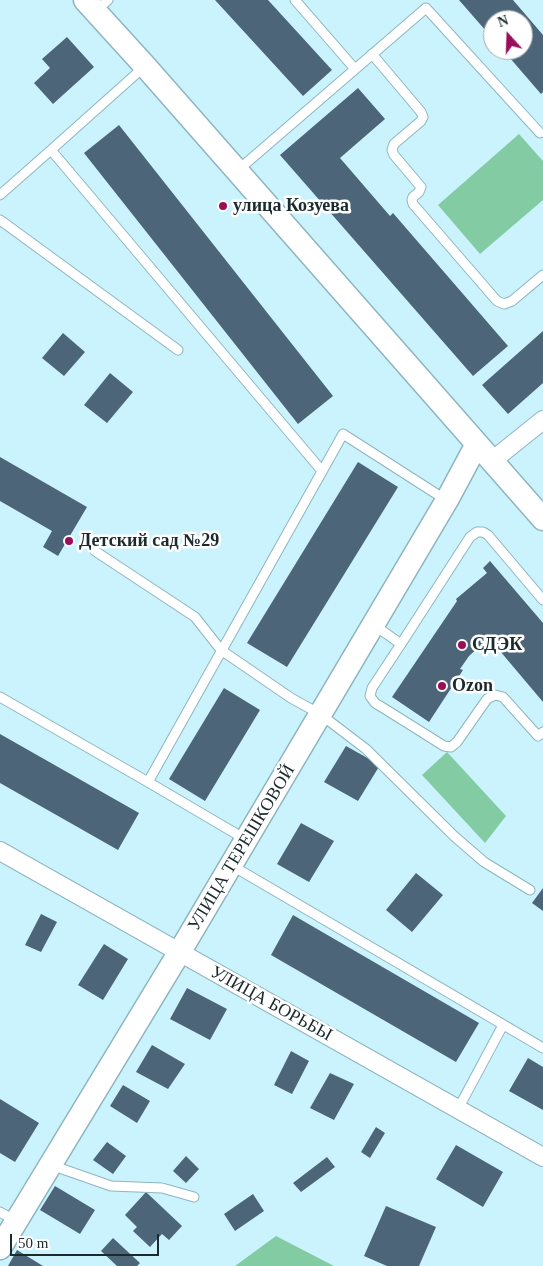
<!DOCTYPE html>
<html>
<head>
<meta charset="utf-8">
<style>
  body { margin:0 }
  #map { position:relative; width:543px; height:1266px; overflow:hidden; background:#cbf3fe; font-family:"Times New Roman",serif }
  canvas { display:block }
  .north { position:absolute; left:483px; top:10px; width:50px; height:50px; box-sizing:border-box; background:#fff; border:1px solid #a3aaab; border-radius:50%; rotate:340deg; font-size:14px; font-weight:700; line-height:20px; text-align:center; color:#1a2a2d }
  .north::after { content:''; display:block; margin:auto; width:18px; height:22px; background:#9b0c5b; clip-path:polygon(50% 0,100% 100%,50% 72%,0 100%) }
  .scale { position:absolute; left:10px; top:1234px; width:149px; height:22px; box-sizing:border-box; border:2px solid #1a2a2d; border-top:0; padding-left:6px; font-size:15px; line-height:18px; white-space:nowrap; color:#1a2a2d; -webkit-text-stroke:4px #fff; paint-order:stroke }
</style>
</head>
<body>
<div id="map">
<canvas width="543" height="1266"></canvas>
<div class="north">N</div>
<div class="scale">50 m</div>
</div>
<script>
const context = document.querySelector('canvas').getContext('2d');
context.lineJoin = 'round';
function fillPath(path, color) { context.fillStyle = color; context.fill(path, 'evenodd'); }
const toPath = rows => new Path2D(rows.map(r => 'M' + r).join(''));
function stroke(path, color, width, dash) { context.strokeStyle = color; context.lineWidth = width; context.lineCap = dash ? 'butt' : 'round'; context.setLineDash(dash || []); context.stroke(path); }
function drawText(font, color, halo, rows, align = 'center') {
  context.font = font + ' "Times New Roman",serif'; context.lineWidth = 5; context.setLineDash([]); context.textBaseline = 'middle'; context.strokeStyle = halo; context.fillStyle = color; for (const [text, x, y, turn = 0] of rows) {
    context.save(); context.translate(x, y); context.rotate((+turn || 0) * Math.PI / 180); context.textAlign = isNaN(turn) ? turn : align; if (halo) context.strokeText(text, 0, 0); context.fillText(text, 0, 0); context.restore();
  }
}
const green = toPath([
  [519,134,543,161,543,200,480,254,438,205],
  [447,752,506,816,485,843,422,775],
  [276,1236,334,1266,235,1266]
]);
const building = toPath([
  [215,0,268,0,332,70,303,96],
  [459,0,513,0,543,35,543,92,541,94,503,50,523,50,523,20,493,20,493,39],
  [67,37,94,67,53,104,34,83,50,68,42,59],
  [358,88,385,119,340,158,390,216,393,213,508,346,473,376,280,155],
  [119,125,333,396,298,424,84,153],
  [543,331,543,383,508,414,482,385],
  [63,333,85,352,64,376,42,358],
  [110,373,133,392,107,423,84,405],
  [0,457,87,507,58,556,43,547,52,531,0,501],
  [358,462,398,487,287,667,247,643],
  [490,561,543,623,543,702,489,638,469,656,460,669,463,670,429,722,392,697,457,601,456,599,487,573,483,568],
  [224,688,260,710,205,801,169,779],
  [0,734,139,813,118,850,0,783],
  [346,746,380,765,358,801,324,782],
  [301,823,334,841,309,882,277,864],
  [416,873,443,895,412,932,386,910],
  [543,888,543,911,532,903],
  [41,914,57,922,41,952,25,945],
  [293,915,479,1023,456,1062,271,955],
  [104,944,128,959,103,1000,78,985],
  [187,988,227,1009,210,1040,170,1019],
  [152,1045,185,1064,168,1089,136,1072],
  [291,1051,309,1061,292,1094,274,1085],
  [528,1058,543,1067,543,1110,509,1091],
  [330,1073,354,1084,334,1120,310,1108],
  [123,1085,150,1101,137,1123,110,1106],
  [0,1099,39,1123,15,1162,0,1153],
  [376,1127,385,1133,370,1158,361,1152],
  [107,1142,126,1156,113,1174,93,1160],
  [456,1145,503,1172,483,1207,436,1179],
  [186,1156,199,1169,186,1183,173,1171],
  [327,1157,335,1167,301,1192,293,1183],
  [55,1186,95,1210,80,1234,40,1210],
  [146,1192,182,1226,169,1240,162,1234,150,1247,133,1231,137,1227,125,1215],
  [253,1194,264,1211,235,1231,224,1214],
  [386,1206,436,1227,419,1266,387,1266,364,1256],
  [113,1238,140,1263,137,1266,117,1266,101,1251],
  [17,1250,43,1266,8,1266]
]);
const service = toPath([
  [295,0,355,69],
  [96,11,108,0],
  [372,54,421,112,423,117,421,121,394,144,392,150,394,155,421,187,419,192,413,197,412,200,413,204,497,301,504,304,512,301,543,275],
  [145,66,51,150,322,471],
  [237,171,426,8,540,133],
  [0,195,51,150],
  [0,220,178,350],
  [95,551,195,617,221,650,291,698,320,714,366,749,454,836,484,862,530,890],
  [374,625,401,644,372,688,370,696,375,703,385,709,444,746,451,747,457,742,487,699,495,695,503,697,538,736,543,732],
  [401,644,470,537,477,532,483,532,488,535,543,600],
  [0,697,148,782],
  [245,839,148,782,343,434,446,500],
  [231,865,543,1048],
  [458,1109,503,1025],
  [51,1165,111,1186,162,1188,194,1197],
  [0,1212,16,1221]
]);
const minor = toPath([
  [492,461,543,420],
  [0,851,543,1157]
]);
const tertiary = toPath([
  [85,0,145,66,543,519],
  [0,1248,179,953,447,500,477,444]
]);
const markers = [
  [223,206,5,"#9b0c5b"],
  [69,541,5,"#9b0c5b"],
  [462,645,5,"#9b0c5b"],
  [442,686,5,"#9b0c5b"]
];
const poiNames = [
  ["улица Козуева",233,206],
  ["Детский сад №29",79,541],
  ["СДЭК",472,645],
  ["Ozon",452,686]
];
const streetNames = [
  ["УЛИЦА ТЕРЕШКОВОЙ",242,848,-59],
  ["УЛИЦА БОРЬБЫ",271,1004,29]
];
fillPath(green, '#83cca3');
fillPath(building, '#4c6579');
stroke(service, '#8eb5bf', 11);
stroke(minor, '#8eb5bf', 20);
stroke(tertiary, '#8eb5bf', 25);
stroke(service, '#fff', 9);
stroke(minor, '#fff', 18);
stroke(tertiary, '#fff', 22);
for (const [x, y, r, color] of markers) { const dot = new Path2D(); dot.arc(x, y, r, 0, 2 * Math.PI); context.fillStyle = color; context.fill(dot); stroke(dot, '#fff', 2); }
drawText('bold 18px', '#1a2a2d', '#fff', poiNames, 'left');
drawText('18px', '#1a2a2d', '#fff', streetNames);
</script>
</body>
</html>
